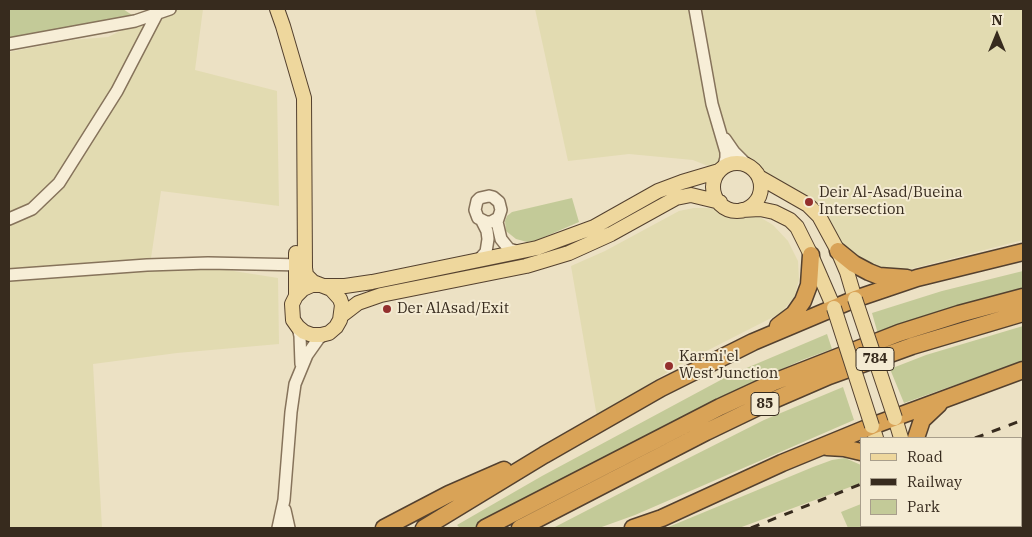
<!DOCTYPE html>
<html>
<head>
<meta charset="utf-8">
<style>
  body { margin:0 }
  #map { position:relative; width:1032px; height:537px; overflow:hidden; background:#ece1c4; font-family:"IBM Plex Serif",serif }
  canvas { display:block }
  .frame { position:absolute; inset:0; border:10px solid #372b1e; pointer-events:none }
  .legend { position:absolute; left:860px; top:437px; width:162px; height:90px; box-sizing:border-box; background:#f4ebd3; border:1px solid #a89e8b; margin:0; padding:6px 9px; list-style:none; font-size:15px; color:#372b1e }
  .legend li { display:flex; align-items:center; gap:10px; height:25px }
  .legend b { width:25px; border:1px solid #a89e8b }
  .north { position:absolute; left:972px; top:10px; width:50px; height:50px; -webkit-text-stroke:4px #f4ebd3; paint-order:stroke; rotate:0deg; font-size:14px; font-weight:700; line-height:20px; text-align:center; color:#372b1e }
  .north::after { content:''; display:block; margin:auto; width:18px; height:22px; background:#372b1e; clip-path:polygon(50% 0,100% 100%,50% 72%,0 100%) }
</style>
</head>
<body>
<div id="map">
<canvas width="1032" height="537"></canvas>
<div class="frame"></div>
<ul class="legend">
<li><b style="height:6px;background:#eed79d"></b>Road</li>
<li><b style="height:6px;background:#372b1e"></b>Railway</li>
<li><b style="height:14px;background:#c3ca98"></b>Park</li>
</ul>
<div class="north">N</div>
</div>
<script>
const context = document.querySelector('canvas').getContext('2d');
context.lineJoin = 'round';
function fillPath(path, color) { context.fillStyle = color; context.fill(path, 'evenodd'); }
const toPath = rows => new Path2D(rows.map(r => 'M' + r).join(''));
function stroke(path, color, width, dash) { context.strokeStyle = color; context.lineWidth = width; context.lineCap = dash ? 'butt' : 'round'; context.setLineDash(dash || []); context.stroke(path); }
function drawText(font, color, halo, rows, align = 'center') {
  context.font = font + ' "IBM Plex Serif",serif'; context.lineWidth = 4; context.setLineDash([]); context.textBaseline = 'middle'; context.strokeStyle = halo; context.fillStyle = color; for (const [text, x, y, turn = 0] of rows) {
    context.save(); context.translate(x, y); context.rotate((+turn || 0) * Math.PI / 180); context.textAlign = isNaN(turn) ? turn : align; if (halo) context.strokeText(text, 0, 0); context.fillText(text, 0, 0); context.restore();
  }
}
const farmland = toPath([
  [165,9,203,9,195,70,277,91,279,206,161,191,151,258,278,278,279,344,177,353,93,364,102,528,9,528,9,52,72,40,108,37],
  [535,9,1023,9,1023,240,903,271,880,267,858,258,850,252,842,244,831,222,820,208,763,177,748,164,739,162,713,168,693,160,629,154,568,161],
  [694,208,707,208,716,209,722,215,740,217,753,213,773,225,788,241,798,261,799,279,795,296,781,313,679,365,597,417,571,266,605,251,679,211],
  [1023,443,1023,528,944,528,944,526,1021,526,1021,444]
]);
const green = toPath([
  [9,9,123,9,135,17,9,47],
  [572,198,579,222,535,241,527,242,516,239,506,231,505,221,507,216,512,212],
  [1023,271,1023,288,933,315,878,334,872,313,942,291],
  [1023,326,1023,361,904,403,890,369,926,355],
  [827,334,832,349,802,360,762,378,529,497,477,528,460,528,457,525,542,476,730,375],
  [843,387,854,420,635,515,599,528,553,528,663,471,764,420],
  [845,458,861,465,861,483,739,528,666,528,813,467,832,460],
  [861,504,861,526,877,526,878,528,848,528,841,512]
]);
const minor = toPath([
  [695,9,712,104,726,152,726,158,723,168],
  [9,44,135,21,170,9],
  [725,139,734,152,748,166],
  [498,218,491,222,486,222,478,218,475,210,477,201,480,198,489,196,493,197,499,202,501,210,497,222,501,239,509,249,519,252],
  [9,219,32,209,59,183,117,91,157,14],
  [478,261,486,252,488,239,487,231,482,221],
  [9,275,147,265,208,263,303,265],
  [298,327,300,336,301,364],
  [285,510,289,528],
  [278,528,284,500,291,412,295,384,307,355,319,338,325,334]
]);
const major = toPath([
  [277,9,283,26,304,98,305,268,306,275,313,282,331,289,340,299,342,305,340,320,336,327,329,333,321,335,312,335,304,332,298,327,293,320,292,304,296,296,303,289,312,285,319,285],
  '713 187a24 24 0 1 1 48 0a24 24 0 1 1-48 0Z',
  [759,177,808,205,819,216,838,251,847,272,855,299],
  [742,210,760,209,774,212,790,220,797,227,811,255,834,308],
  [325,286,345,286,372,282,537,248,594,227,658,191,682,182,719,171],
  [296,296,296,253],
  [341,316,358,303,381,295,526,266,569,253,611,234,676,198,691,195,720,202],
  [895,418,901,438],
  [872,426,876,438],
  [899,526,900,528],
  [928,526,928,528]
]);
const highway = toPath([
  [838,251,854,264,869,272,879,276,907,278],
  [778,326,794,314,803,301,809,285,811,255],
  [916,438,922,420,939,404],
  [827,447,844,448,861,452],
  [384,528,449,494,504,470],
  [424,528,544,455,661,388,753,342,855,299,917,278,1023,252],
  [485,528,720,407,774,382,899,333,959,314,1023,297],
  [520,528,706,432,762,405,829,376,912,346,1023,313],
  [633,528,662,518,782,463,872,426,1023,370]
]);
const rail = toPath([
  [975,438,1023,420],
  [751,528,861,484]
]);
const majorBridge = toPath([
  [855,299,895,418],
  [834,308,872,426]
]);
const markers = [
  [809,202,5,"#932f2d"],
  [387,309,5,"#932f2d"],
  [669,366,5,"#932f2d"]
];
const shields = [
  [875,359,38],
  [765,404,28]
];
const shieldNames = [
  ["784",875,359],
  ["85",765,404]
];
const poiNames = [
  ["Deir Al-Asad/Bueina",819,193],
  ["Intersection",819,210],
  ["Der AlAsad/Exit",397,309],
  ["Karmi'el",679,357],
  ["West Junction",679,374]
];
fillPath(farmland, '#e2dbb1');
fillPath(green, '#c3ca98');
stroke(minor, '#86735b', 14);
stroke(major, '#54412f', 16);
stroke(highway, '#54412f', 19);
stroke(minor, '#f7eed7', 11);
stroke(major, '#eed79d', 14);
stroke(highway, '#d9a357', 16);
stroke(rail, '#372b1e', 3, [9, 9]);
stroke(majorBridge, '#54412f', 16, []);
stroke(majorBridge, '#eed79d', 14);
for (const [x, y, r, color] of markers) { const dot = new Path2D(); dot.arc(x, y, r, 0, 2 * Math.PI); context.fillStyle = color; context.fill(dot); stroke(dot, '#f4ebd3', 2); }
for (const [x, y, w] of shields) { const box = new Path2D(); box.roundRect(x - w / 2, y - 11.5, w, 23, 4); context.fillStyle = '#f4ebd3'; context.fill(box); stroke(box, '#372b1e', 1); }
drawText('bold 14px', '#372b1e', null, shieldNames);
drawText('15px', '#372b1e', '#f4ebd3', poiNames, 'left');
</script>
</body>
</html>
